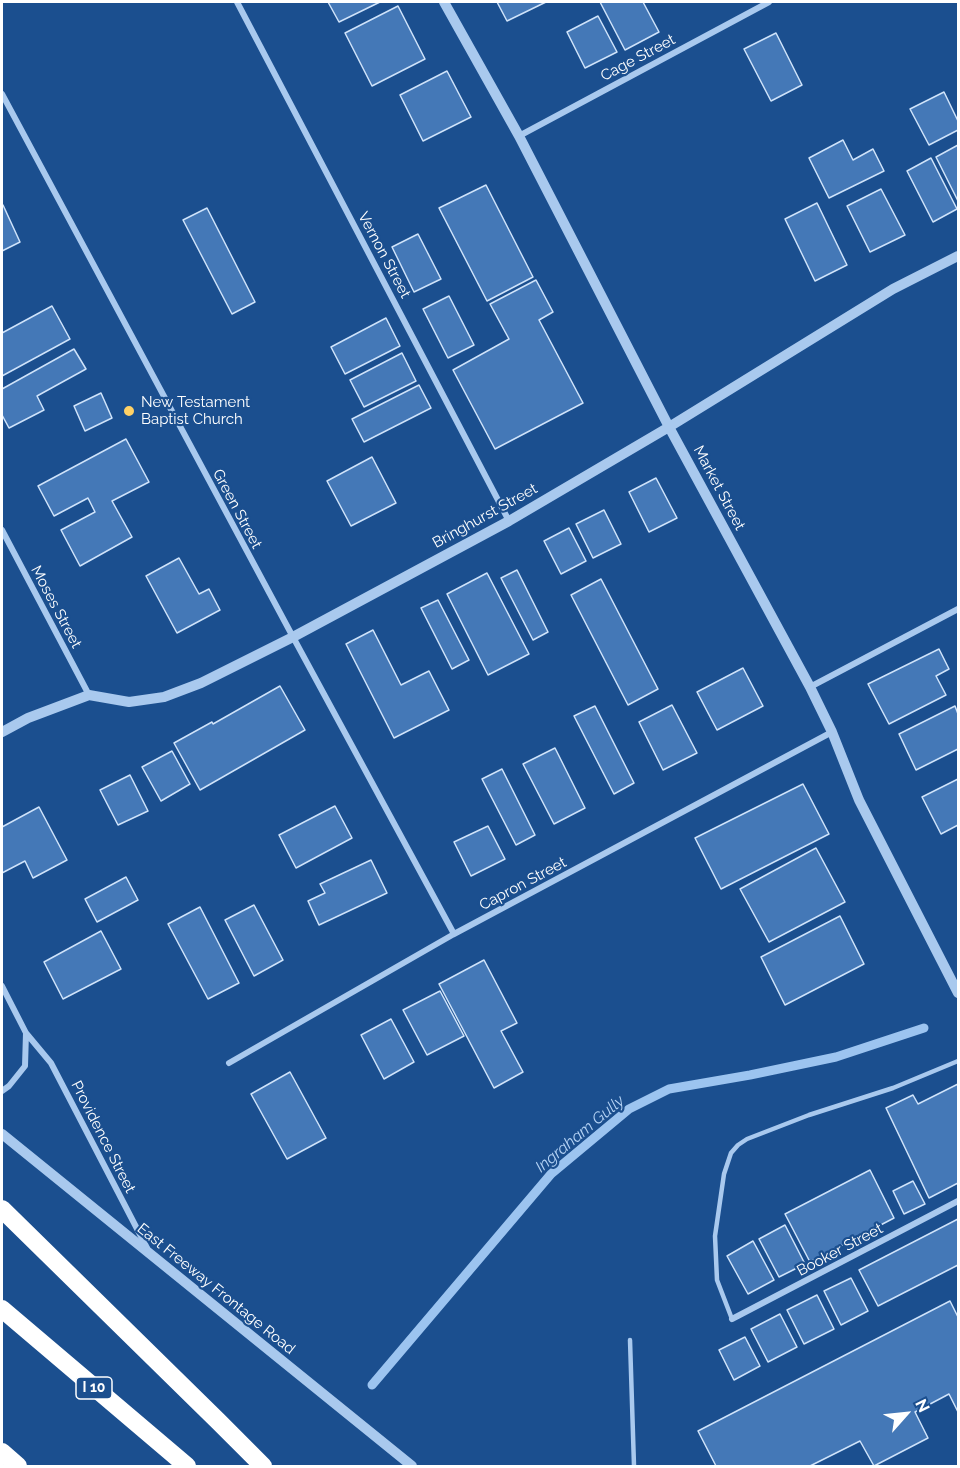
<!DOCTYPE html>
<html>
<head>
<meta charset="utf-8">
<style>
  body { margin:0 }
  #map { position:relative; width:960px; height:1468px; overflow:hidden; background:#1b4f8f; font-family:Raleway,sans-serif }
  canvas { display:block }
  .frame { position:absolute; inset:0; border:3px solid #fff; pointer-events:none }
  .north { position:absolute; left:876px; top:1384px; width:60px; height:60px; -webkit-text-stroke:4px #1b4f8f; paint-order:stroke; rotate:63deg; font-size:16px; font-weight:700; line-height:24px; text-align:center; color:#fff }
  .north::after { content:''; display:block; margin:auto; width:21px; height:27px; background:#fff; clip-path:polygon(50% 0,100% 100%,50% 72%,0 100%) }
</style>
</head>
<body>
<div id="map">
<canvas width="960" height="1468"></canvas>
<div class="frame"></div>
<div class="north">N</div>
</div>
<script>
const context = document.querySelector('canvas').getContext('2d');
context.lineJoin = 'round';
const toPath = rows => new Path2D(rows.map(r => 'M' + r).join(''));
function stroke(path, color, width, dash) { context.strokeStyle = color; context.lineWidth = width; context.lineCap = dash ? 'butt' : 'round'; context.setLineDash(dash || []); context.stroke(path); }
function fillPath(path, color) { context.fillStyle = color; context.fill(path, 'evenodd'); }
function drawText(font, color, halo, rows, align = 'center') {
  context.font = font + ' Raleway,sans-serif'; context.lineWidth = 4.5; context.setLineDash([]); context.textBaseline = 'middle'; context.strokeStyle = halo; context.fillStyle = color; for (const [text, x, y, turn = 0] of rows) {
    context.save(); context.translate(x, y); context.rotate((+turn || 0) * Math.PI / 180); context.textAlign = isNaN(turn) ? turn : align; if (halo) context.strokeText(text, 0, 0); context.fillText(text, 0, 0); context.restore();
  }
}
const stream = toPath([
  [372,1385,551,1174,629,1109,669,1089,750,1075,836,1057,924,1028]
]);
const building = toPath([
  [328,2,380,2,339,22,328,2],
  [497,2,546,2,507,21,497,2],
  [600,2,643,2,659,32,625,50,600,2],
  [398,6,425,59,372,86,345,33,398,6],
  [598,16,617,52,585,68,567,32,598,16],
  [776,33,802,85,771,101,744,49,776,33],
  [447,71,471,117,423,141,400,95,447,71],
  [944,92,958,121,958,130,929,145,910,109,944,92],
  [843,140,853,160,873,149,884,171,829,198,809,158,843,140],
  [958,145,958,201,936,157,958,145],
  [931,158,957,209,933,222,907,171,931,158],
  [486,185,533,277,487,301,439,208,486,185],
  [881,189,905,235,870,252,847,206,881,189],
  [817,203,847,265,815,281,785,219,817,203],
  [3,205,20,242,2,251,2,206,3,205],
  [207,208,255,302,232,314,183,220,207,208],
  [418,234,441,279,414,292,392,247,418,234],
  [536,280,553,312,539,320,583,403,495,449,453,370,509,339,490,304,536,280],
  [449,296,474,345,448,358,423,309,449,296],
  [52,306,70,339,2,376,2,333,52,306],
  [386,318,400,346,345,374,331,347,386,318],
  [74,349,86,369,37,396,44,410,9,428,2,415,2,389,74,349],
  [402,353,416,381,364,407,350,380,402,353],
  [419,385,431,408,364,442,352,419,419,385],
  [101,393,112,418,85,431,74,406,101,393],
  [126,439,149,482,112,501,132,537,80,566,61,530,95,512,88,498,54,516,38,486,126,439],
  [372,457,396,503,351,526,327,481,372,457],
  [656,478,677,518,649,532,629,492,656,478],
  [604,510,621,544,593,558,576,524,604,510],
  [569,528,586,561,561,574,544,541,569,528],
  [179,558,199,594,209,589,220,610,177,633,146,576,179,558],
  [517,570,548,632,533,640,501,578,517,570],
  [487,573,529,654,488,675,447,594,487,573],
  [601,579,658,689,628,705,571,595,601,579],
  [438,600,469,660,452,669,421,608,438,600],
  [373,630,401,685,429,671,449,710,394,738,346,644,373,630],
  [939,649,949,669,936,676,946,695,889,724,868,684,939,649],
  [743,668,763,706,717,730,697,692,743,668],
  [280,686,305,730,200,790,174,743,212,722,213,724,280,686],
  [672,705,697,753,663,770,639,722,672,705],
  [595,706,634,783,614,794,574,716,595,706],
  [955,706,958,714,958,749,916,770,899,734,955,706],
  [555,748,585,808,554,824,523,764,555,748],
  [172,751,190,784,161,801,142,767,172,751],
  [502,769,535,835,516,845,482,779,502,769],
  [130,775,148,811,118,825,100,790,130,775],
  [958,779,958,825,941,834,922,797,958,779],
  [803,784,829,834,721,889,695,838,803,784],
  [335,806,352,838,296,868,279,835,335,806],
  [39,807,67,860,33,878,25,861,2,873,2,827,39,807],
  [488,826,505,859,471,876,454,842,488,826],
  [816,848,845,902,769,942,740,889,816,848],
  [371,860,387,893,319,925,308,901,325,893,320,884,371,860],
  [126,877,138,900,97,922,85,899,126,877],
  [254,905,283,960,254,976,225,920,254,905],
  [200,907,239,983,208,999,168,924,200,907],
  [840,916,864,964,785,1005,761,957,840,916],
  [101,931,121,969,63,999,44,962,101,931],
  [484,960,517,1023,501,1031,523,1072,494,1088,439,984,484,960],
  [440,991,464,1036,427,1055,403,1010,440,991],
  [391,1019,414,1062,384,1079,361,1035,391,1019],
  [290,1072,326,1138,287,1159,251,1094,290,1072],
  [958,1084,958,1183,929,1198,886,1108,913,1095,918,1104,958,1084],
  [870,1170,894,1218,810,1262,785,1214,870,1170],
  [913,1181,925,1204,904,1214,893,1191,913,1181],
  [958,1219,958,1265,878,1306,859,1270,958,1219],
  [785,1225,805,1264,779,1277,759,1239,785,1225],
  [753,1241,774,1280,748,1294,727,1256,753,1241],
  [851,1278,868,1311,841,1325,824,1291,851,1278],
  [817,1295,834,1329,804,1344,787,1310,817,1295],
  [950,1301,958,1317,958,1412,949,1394,915,1412,928,1438,874,1466,860,1441,810,1466,716,1466,698,1431,950,1301],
  [780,1314,797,1347,768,1362,751,1329,780,1314],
  [745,1337,760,1366,734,1380,719,1350,745,1337]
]);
const service = toPath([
  [732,1319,717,1280,715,1236,724,1174,731,1153,738,1145,747,1139,809,1115,893,1088,958,1061],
  [630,1340,634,1466]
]);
const minor = toPath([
  [237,2,509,521],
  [2,94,293,637,454,934],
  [519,136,769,2],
  [2,530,89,695],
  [810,687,958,609],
  [2,986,26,1033,51,1063,147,1248],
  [229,1063,454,934,832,732],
  [2,1091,9,1086,25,1066,26,1033],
  [732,1319,958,1201]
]);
const tertiary = toPath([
  [444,2,519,136,669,427,810,687,832,732,859,800,958,993],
  [2,732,28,718,89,695,129,702,164,697,201,683,293,637,509,521,669,427,893,289,958,256],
  [2,1134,412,1466]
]);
const motorway = toPath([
  [2,1209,218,1421,263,1466],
  [2,1309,187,1466],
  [2,1452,18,1466]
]);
const markers = [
  [129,411,6,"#ffd166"]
];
const shields = [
  [94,1388,36]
];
const shieldNames = [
  ["I 10",94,1388]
];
const streetNames = [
  ["Cage Street",638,58,-28],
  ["Vernon Street",384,255,62],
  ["Market Street",719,488,62],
  ["Green Street",237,509,62],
  ["Bringhurst Street",485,516,-29],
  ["Moses Street",56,607,62],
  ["Capron Street",523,884,-28],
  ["Providence Street",103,1137,63],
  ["Booker Street",840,1250,-28],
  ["East Freeway Frontage Road",216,1289,39]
];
const poiNames = [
  ["New Testament",141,402],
  ["Baptist Church",141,419]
];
const waterNames = [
  ["Ingraham Gully",580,1134,-40]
];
stroke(stream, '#9cc4f0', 9);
fillPath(building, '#4478b7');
stroke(building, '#cfe3fa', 1.5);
stroke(service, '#a9c9ee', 4.5);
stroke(minor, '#a9c9ee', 6);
stroke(tertiary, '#a9c9ee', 10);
stroke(motorway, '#fff', 18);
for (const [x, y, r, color] of markers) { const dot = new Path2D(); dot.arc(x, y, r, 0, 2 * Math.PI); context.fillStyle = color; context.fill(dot); stroke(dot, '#1b4f8f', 2); }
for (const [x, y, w] of shields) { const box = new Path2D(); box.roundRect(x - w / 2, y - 11, w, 22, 4.5); context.fillStyle = '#1b4f8f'; context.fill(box); stroke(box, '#fff', 1.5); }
drawText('bold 14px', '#fff', null, shieldNames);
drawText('15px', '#fff', '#1b4f8f', streetNames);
drawText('15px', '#fff', '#1b4f8f', poiNames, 'left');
drawText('italic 16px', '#b5d3f5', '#1b4f8f', waterNames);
</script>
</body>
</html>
